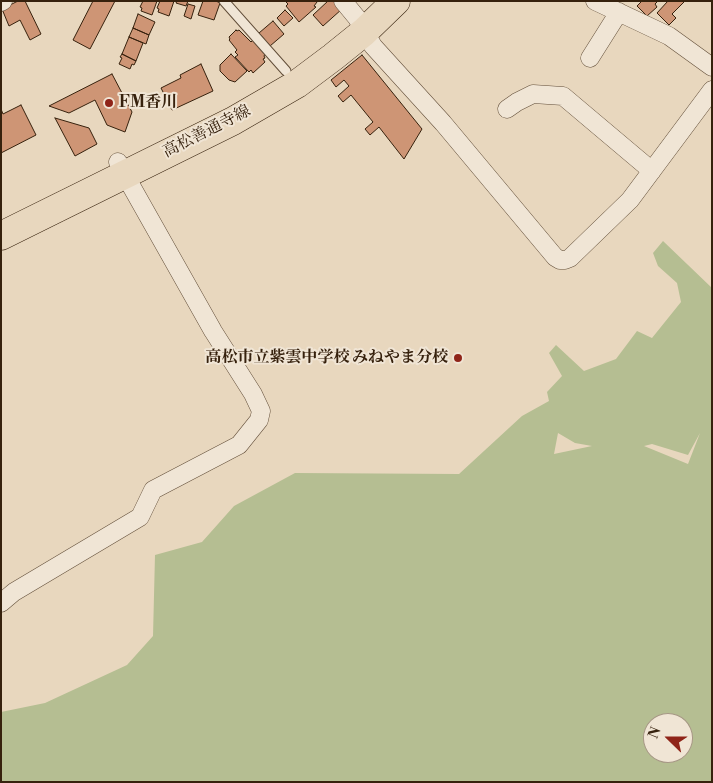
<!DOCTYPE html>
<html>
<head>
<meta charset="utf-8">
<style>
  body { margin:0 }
  #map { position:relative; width:713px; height:783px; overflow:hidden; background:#e8d7be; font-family:"Libre Bodoni",serif }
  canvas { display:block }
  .frame { position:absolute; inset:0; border:2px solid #36210d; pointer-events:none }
  .north { position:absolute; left:643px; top:713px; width:50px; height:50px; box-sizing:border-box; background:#f0e5d5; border:1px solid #a69785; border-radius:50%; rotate:292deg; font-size:14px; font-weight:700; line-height:20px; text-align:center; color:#36210d }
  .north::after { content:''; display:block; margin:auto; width:18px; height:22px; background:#8f2418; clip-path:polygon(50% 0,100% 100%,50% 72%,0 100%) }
</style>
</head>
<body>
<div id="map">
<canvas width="713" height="783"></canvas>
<div class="frame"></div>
<div class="north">N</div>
</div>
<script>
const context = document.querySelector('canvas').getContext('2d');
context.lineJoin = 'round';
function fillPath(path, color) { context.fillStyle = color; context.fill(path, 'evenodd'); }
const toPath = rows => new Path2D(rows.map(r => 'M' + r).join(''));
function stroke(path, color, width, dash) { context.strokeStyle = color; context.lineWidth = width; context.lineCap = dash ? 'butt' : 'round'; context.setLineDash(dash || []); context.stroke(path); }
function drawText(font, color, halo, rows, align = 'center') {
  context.font = font + ' "Libre Bodoni","Noto Serif JP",serif'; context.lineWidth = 4; context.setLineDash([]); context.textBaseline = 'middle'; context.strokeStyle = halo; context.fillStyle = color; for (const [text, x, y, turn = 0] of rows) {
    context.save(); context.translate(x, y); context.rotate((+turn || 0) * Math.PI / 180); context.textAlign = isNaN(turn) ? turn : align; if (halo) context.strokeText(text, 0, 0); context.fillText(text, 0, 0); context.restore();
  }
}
const green = toPath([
  [663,241,712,288,712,782,1,782,1,712,45,703,127,665,153,636,155,555,202,542,234,506,295,473,459,474,522,416,549,401,547,392,562,376,549,353,556,345,584,371,616,359,637,331,652,338,681,302,677,283,658,266,653,253],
  [558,433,575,443,592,446,554,454],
  [700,433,688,464,644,446,652,444,688,455],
  [653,723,683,723,683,753,653,753]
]);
const building = toPath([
  [18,1,25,1,41,34,30,40,20,20,9,26,2,9,18,1],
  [93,1,115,1,90,49,73,40,93,1],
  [143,1,157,1,152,15,141,11,142,8,140,7,143,1],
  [160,1,174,1,169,16,158,12,159,9,157,8,160,1],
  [177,1,188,1,186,6,176,3,177,1],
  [203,1,216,1,220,3,214,20,198,15,203,1],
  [285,1,316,1,317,2,314,6,316,7,299,22,286,6,288,4,285,1],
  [328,1,334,1,342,9,323,26,313,15,328,1],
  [642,1,658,1,655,4,657,7,647,16,637,6,642,1],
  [668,1,685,1,672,14,676,18,669,25,657,13,668,1],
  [188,4,195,6,191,19,184,16,188,4],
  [285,10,293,18,284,26,277,18,285,10],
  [138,14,155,22,149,35,133,28,138,14],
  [273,21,284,34,270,46,259,33,273,21],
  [133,28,149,35,146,44,129,37,133,28],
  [236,30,237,31,239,30,251,42,253,40,265,54,264,56,265,58,263,59,265,62,253,73,251,70,249,72,235,57,238,55,235,52,237,50,229,40,230,39,229,37,236,30],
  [129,37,143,43,136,61,122,54,129,37],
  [122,54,136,61,134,65,132,64,130,69,119,64,122,58,120,57,122,54],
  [231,54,247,71,235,82,229,80,220,71,220,65,231,54],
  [362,55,422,129,404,159,379,127,370,135,365,129,373,122,351,95,343,102,338,96,349,86,344,80,336,87,331,80,362,55],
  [201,64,213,91,172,110,161,88,181,78,180,75,201,64],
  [112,74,132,112,125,132,107,125,95,100,69,113,49,106,112,74],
  [21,105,36,135,1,153,1,109,3,114,21,105],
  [55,118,89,128,97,144,75,156,55,118]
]);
const service = toPath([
  [224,1,286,71]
]);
const minor = toPath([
  [343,1,357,18,373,46,443,123,555,257,560,260,565,260,570,258,630,200,712,90],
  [595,1,669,36,712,67],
  [1,2,3,1],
  [590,58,619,12],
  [507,109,517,102,533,94,563,96,652,171],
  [1,603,14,592,140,517,153,490,239,445,259,420,261,411,253,394,213,331,125,175,118,162]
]);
const primary = toPath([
  [1,236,233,121,297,84,333,57,364,32,396,1]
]);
const markers = [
  [109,103,5,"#8f2418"],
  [458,358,5,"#8f2418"]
];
const poiNames = [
  ["FM香川",119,103],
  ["高松市立紫雲中学校 みねやま分校",448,358,"right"]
];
const streetNames = [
  ["高松善通寺線",207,132,-27]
];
fillPath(green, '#b5be92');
fillPath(building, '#ce9575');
stroke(building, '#36210d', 1);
stroke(service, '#624e39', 11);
stroke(minor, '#624e39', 19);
stroke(primary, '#36210d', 29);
stroke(service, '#f0e5d5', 9);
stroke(minor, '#f0e5d5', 18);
stroke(primary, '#e8d7be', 28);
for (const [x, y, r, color] of markers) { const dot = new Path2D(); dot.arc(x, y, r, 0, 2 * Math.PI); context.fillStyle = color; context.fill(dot); stroke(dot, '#f0e5d5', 2); }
drawText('bold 16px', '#36210d', '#f0e5d5', poiNames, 'left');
drawText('16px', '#36210d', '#f0e5d5', streetNames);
</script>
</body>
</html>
